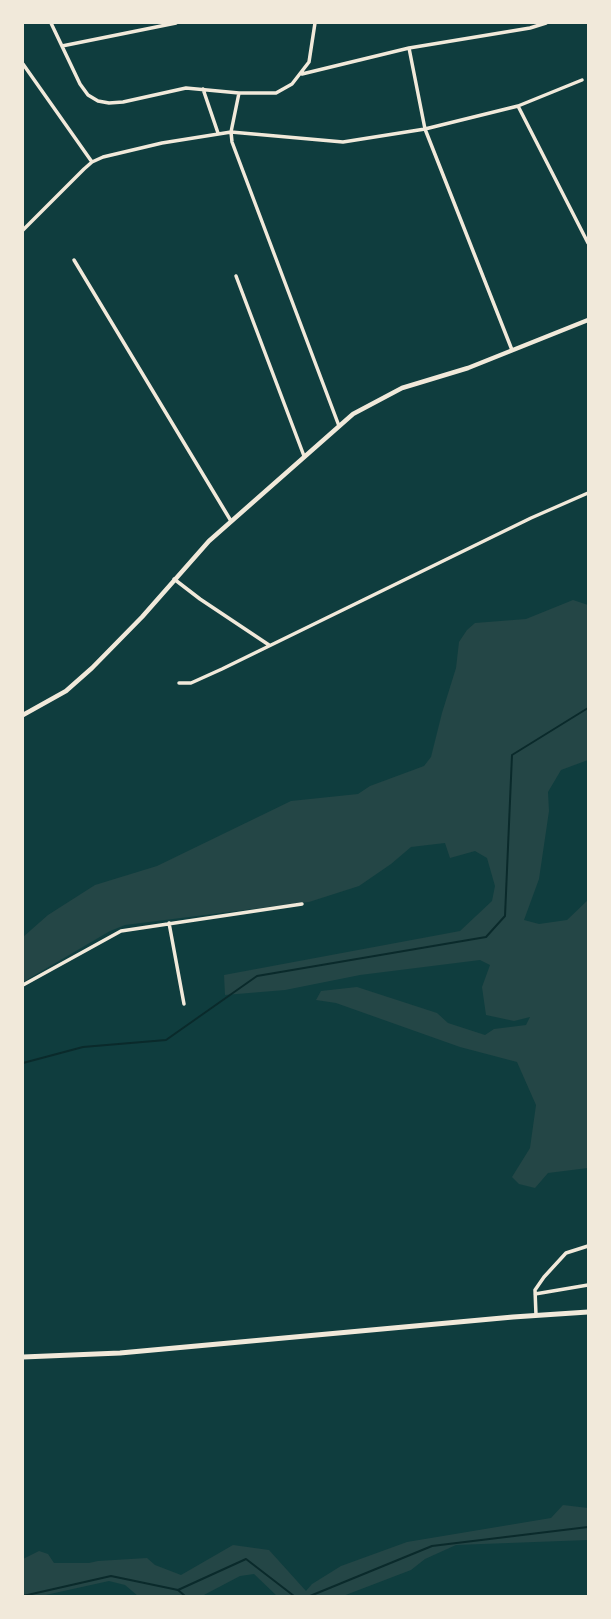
<!DOCTYPE html>
<html>
<head>
<meta charset="utf-8">
<style>
  body { margin:0 }
  #map { position:relative; width:611px; height:1619px; overflow:hidden; background:#0f3d3e; font-family:"Sofia Sans Condensed",sans-serif }
  canvas { display:block }
  .frame { position:absolute; inset:0; border:24px solid #f1e9da; pointer-events:none }
</style>
</head>
<body>
<div id="map">
<canvas width="611" height="1619"></canvas>
<div class="frame"></div>
</div>
<script>
const context = document.querySelector('canvas').getContext('2d');
context.lineJoin = 'round';
function fillPath(path, color) { context.fillStyle = color; context.fill(path, 'evenodd'); }
const toPath = rows => new Path2D(rows.map(r => 'M' + r).join(''));
function stroke(path, color, width, dash) { context.strokeStyle = color; context.lineWidth = width; context.lineCap = dash ? 'butt' : 'round'; context.setLineDash(dash || []); context.stroke(path); }
const green = toPath([
  [573,600,588,605,588,760,561,770,548,792,549,811,539,879,524,920,539,924,567,920,588,900,588,1168,548,1173,535,1188,519,1184,512,1177,530,1148,536,1105,517,1062,460,1047,336,1003,316,1000,321,991,357,987,437,1013,448,1023,485,1035,494,1029,526,1025,530,1017,514,1021,486,1015,482,987,490,965,480,960,360,975,285,990,225,995,224,975,460,931,492,901,495,886,487,858,475,851,450,858,445,843,411,847,391,864,359,886,309,902,125,925,110,931,23,982,23,937,48,915,95,885,157,866,291,801,358,794,370,786,424,766,431,757,442,713,456,668,459,642,467,630,475,623,526,619],
  [563,1505,588,1508,588,1540,456,1545,425,1559,411,1570,343,1596,277,1596,254,1574,240,1576,202,1596,138,1596,125,1585,109,1581,41,1596,23,1596,23,1559,39,1551,48,1554,54,1563,89,1563,98,1561,147,1558,155,1565,181,1575,233,1545,269,1550,306,1591,312,1584,341,1566,407,1542,551,1518]
]);
const stream = toPath([
  [23,1063,83,1047,166,1040,257,976,486,937,505,916,512,755,588,708],
  [178,1590,246,1559,294,1596],
  [23,1596,111,1576,178,1590,185,1596],
  [310,1596,432,1546,588,1527]
]);
const minor = toPath([
  [51,23,80,84,88,95,98,101,109,103,123,102,186,88,239,93,231,132,232,142,339,426],
  [62,46,176,23],
  [409,48,425,129,518,106,582,80],
  [23,64,92,162],
  [302,74,409,48,530,28,546,23],
  [203,89,218,133],
  [239,93,276,93,292,84,309,62,315,23],
  [518,106,588,243],
  [23,230,84,169,92,162,103,157,162,143,231,132,343,142,425,129,512,350],
  [74,260,231,521],
  [236,276,304,456],
  [174,579,200,599,269,645],
  [179,683,191,683,222,669,531,518,588,493],
  [169,923,184,1004],
  [23,985,121,931,302,904],
  [535,1294,588,1285],
  [536,1315,535,1290,544,1277,566,1253,588,1246]
]);
const tertiary = toPath([
  [23,715,66,691,92,668,142,617,209,541,353,414,402,388,468,368,588,320]
]);
const primary = toPath([
  [23,1357,120,1353,513,1317,588,1312]
]);
fillPath(green, '#244646');
stroke(stream, '#0a2a2b', 2);
stroke(minor, '#f1e9da', 3.5);
stroke(tertiary, '#f1e9da', 4.5);
stroke(primary, '#f1e9da', 5);
</script>
</body>
</html>
